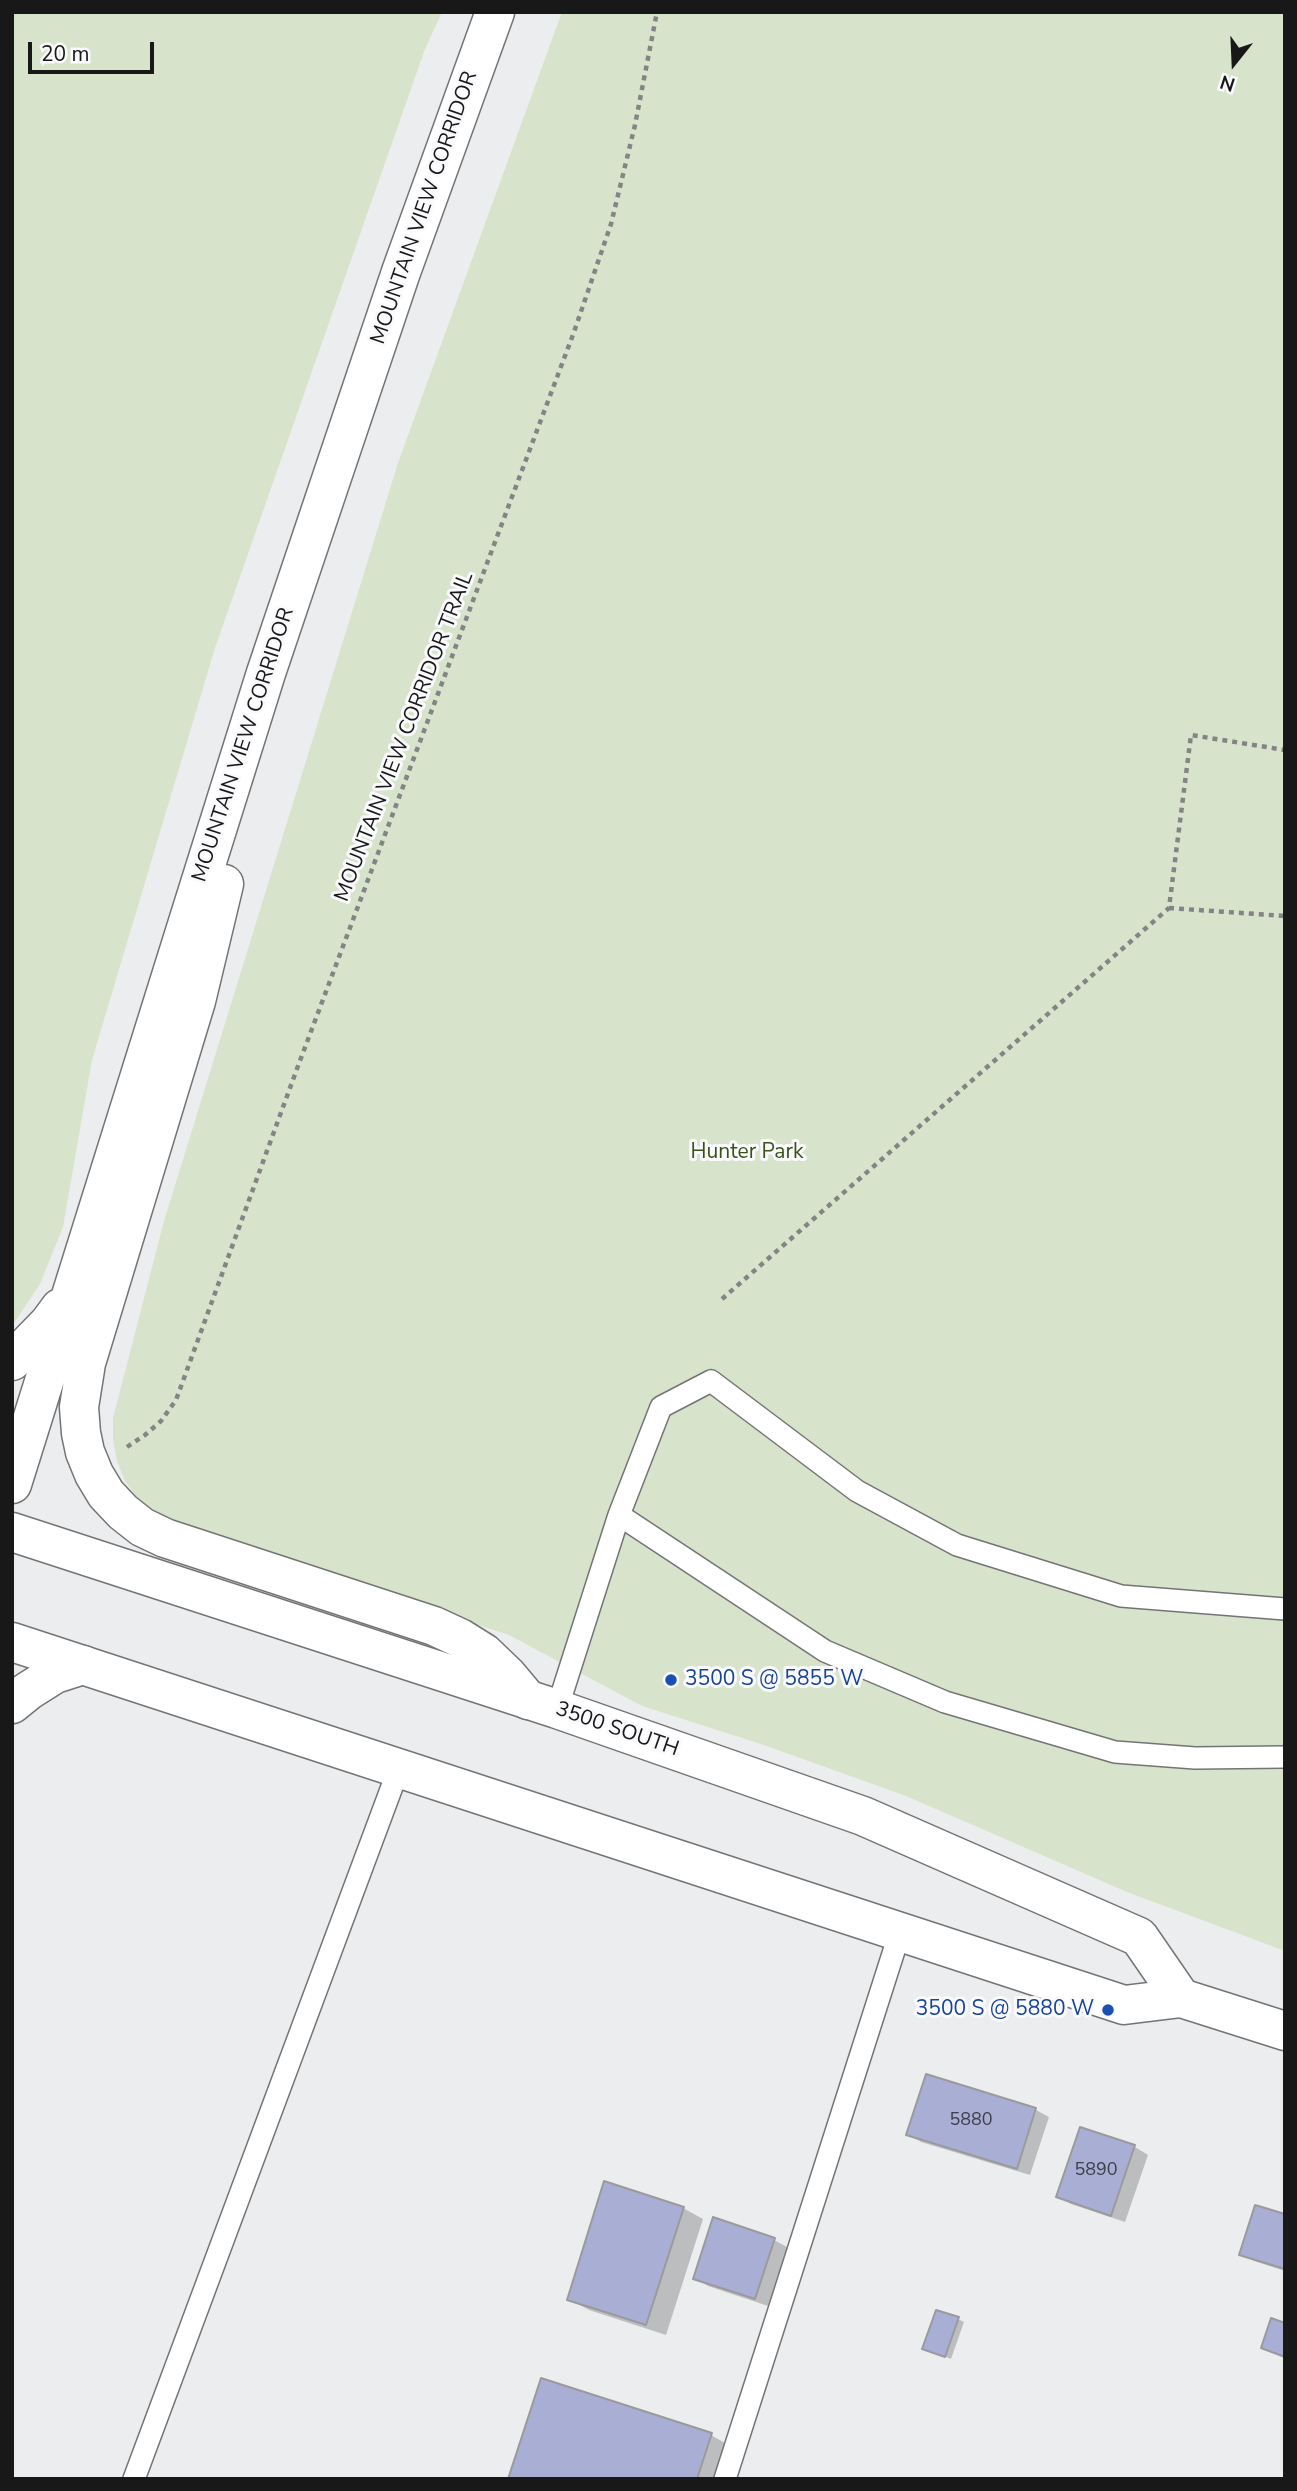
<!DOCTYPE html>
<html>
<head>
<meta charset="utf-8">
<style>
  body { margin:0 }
  #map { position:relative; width:1297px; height:2491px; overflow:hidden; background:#ecedef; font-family:"Nunito Sans",sans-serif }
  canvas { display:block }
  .frame { position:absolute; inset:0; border:14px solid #181819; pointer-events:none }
  .north { position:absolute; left:1199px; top:28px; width:70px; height:70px; -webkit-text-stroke:5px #fafafd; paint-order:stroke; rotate:198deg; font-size:19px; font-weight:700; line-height:28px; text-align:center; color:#181819 }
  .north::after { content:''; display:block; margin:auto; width:24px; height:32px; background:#181819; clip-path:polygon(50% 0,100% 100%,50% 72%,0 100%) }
  .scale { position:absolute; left:28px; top:42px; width:126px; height:32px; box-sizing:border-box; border:4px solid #181819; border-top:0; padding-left:9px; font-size:21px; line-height:24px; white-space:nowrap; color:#181819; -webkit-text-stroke:5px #fafafd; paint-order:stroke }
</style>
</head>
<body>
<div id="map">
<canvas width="1297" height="2491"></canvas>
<div class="frame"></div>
<div class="north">N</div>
<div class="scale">20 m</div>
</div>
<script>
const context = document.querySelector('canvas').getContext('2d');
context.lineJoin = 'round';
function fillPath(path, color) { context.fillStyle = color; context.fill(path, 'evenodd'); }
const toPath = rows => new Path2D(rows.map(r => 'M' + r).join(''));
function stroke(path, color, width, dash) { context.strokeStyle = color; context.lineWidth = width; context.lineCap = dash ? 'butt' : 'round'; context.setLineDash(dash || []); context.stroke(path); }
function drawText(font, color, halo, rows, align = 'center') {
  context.font = font + ' "Nunito Sans",sans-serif'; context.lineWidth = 6; context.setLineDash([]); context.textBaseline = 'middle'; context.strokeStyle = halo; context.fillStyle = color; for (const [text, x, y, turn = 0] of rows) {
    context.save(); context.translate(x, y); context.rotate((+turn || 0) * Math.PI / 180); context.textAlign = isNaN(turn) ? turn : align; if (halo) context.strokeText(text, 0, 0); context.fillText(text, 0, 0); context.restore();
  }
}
const green = toPath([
  [12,12,442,12,425,49,215,648,92,1060,63,1227,40,1284,12,1326],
  [562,12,1285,12,1285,1951,1127,1892,906,1796,761,1744,642,1706,509,1635,191,1531,153,1513,138,1498,125,1481,117,1461,113,1440,113,1418,164,1221,398,463]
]);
const shadow = toPath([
  [927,2076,1036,2110,1049,2117,1030,2175,921,2142,908,2134],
  [1081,2129,1135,2147,1148,2155,1125,2222,1071,2204,1058,2197],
  [683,2208,703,2219,666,2335,589,2310,569,2299],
  [1285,2216,1285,2271,1254,2261,1241,2254],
  [774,2240,787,2247,768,2306,708,2286,695,2278],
  [958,2319,964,2322,951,2359,924,2348],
  [711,2435,730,2446,720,2479,510,2479]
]);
const building = toPath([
  [926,2074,1036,2108,1017,2169,906,2135,926,2074],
  [1080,2127,1135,2145,1111,2216,1056,2197,1080,2127],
  [604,2181,684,2207,646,2325,567,2300,604,2181],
  [1255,2205,1285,2214,1285,2269,1239,2255,1255,2205],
  [713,2217,775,2238,755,2299,693,2279,713,2217],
  [936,2310,959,2317,945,2357,922,2349,936,2310],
  [1271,2318,1285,2323,1285,2357,1261,2348,1271,2318],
  [541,2378,712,2433,697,2479,508,2479,541,2378]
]);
const path = toPath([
  [1169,908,1285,916],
  [722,1299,1169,908,1191,735,1285,750],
  [127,1447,145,1435,161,1421,176,1400,298,1066,574,332,611,224,635,125,657,12]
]);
const service = toPath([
  [619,1515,825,1651,945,1702,1115,1752,1195,1758,1285,1757],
  [557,1709,619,1515,661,1407,711,1381,857,1491,957,1545,1121,1596,1285,1609],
  [134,2479,399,1768],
  [725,2479,900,1932]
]);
const primary = toPath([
  [12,1532,557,1709,863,1816,1139,1937,1181,1998],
  [12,1642,1124,2005,1181,1998,1285,2031]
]);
const trunk = toPath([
  [224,884,196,1001,86,1363,79,1407,81,1433,85,1452,94,1474,106,1494,123,1512,142,1527,165,1538,434,1626,460,1638,484,1653,507,1675,528,1700],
  [12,1361,49,1323,60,1308],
  [12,1484,266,673,401,272,495,12],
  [12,1704,28,1691,55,1674,83,1665]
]);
const markers = [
  [671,1680,7,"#1a4fb4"],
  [1108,2010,7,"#1a4fb4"]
];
const numberNames = [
  ["5880",971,2121],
  ["5890",1096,2171]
];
const streetNames = [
  ["MOUNTAIN VIEW CORRIDOR",425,208,-71],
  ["MOUNTAIN VIEW CORRIDOR TRAIL",405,737,-69],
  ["MOUNTAIN VIEW CORRIDOR",244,745,-72],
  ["3500 SOUTH",617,1730,19]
];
const parkNames = [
  ["Hunter Park",747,1153]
];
const transitNames = [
  ["3500 S @ 5855 W",685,1680],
  ["3500 S @ 5880 W",1094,2010,"right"]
];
fillPath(green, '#d7e4cb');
fillPath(shadow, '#0003');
fillPath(building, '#a9aed5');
stroke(building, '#9a9a9c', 2);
stroke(service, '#737476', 24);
stroke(primary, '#737476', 41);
stroke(trunk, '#737476', 41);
stroke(path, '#838485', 4.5, [5, 5]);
stroke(service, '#fff', 21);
stroke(primary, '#fff', 38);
stroke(trunk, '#fff', 38);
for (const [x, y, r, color] of markers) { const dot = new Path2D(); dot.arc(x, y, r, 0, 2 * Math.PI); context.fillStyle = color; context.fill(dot); stroke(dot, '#fafafd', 2.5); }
drawText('18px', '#3c3e48', null, numberNames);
drawText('21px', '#181819', '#fafafd', streetNames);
drawText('21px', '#395119', '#fafafd', parkNames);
drawText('21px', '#164399', '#fafafd', transitNames, 'left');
</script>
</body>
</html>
